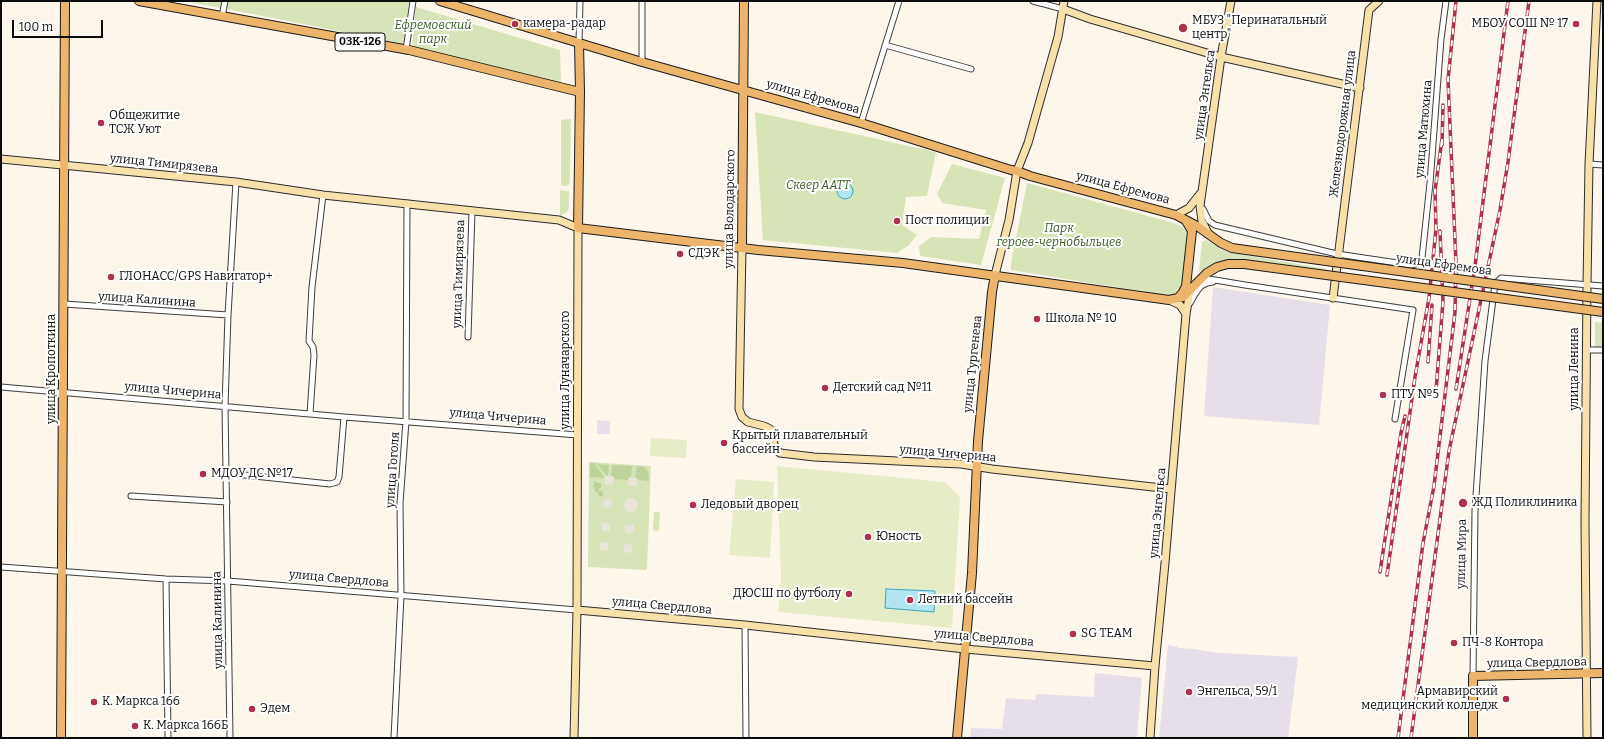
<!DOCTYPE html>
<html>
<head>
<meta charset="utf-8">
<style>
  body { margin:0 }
  #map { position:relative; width:1604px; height:739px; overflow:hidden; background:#fdf6ea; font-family:Bitter,serif }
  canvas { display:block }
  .frame { position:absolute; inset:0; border:2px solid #0b0b0b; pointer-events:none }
  .scale { position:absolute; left:12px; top:20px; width:91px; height:18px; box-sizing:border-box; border:2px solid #0b0b0b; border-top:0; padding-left:5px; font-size:12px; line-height:14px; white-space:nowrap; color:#0b0b0b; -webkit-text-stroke:3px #fff; paint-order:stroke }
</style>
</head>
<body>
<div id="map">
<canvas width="1604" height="739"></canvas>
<div class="frame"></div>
<div class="scale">100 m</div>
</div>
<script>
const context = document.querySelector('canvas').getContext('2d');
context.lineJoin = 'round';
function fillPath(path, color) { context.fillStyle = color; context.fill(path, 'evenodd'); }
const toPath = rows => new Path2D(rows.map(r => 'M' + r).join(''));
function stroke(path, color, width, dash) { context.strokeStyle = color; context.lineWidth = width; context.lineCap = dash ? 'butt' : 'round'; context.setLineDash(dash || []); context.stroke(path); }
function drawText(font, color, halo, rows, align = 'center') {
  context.font = font + ' Bitter,serif'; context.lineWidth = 4; context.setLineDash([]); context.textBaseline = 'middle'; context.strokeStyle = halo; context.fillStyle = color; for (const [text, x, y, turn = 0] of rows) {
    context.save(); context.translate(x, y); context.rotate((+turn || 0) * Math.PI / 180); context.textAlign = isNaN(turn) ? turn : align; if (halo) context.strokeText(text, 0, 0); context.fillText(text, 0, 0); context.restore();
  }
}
const industrial = toPath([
  [1213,287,1330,305,1319,425,1204,416],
  [597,420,610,421,610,434,597,434],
  [1168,645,1178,647,1178,648,1193,649,1219,653,1298,657,1288,738,1159,738],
  [1095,673,1142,678,1137,738,970,738,971,728,1002,729,1006,698,1035,700,1036,694,1094,697]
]);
const green = toPath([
  [183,1,222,1,221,8],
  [228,1,409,1,404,44,227,9],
  [416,7,560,50,561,84,412,48],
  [755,112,936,152,927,196,906,197,902,225,917,235,908,246,897,253,763,240],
  [571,119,570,183,567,186,561,186,561,120],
  [952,164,1005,178,981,265,920,256,919,246,931,237,979,239,986,210,942,203,937,194],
  [1027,183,1174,223,1182,227,1187,232,1190,237,1184,284,1177,294,1170,296,1011,270,1011,263],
  [560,190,569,191,569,208,567,212,560,216],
  [1206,240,1227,252,1327,269,1326,273,1229,259,1216,263,1200,272,1199,271,1202,242],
  [1595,322,1603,323,1603,348,1595,348],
  [589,462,651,466,647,570,588,567],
  [654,512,660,512,659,531,653,530]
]);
const forest = toPath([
  [590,463,594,463,605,478,590,477],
  [597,464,609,465,608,476,606,475],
  [612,465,632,466,631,477,628,478,628,480,615,479,614,476,611,476],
  [637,466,644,467,648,471,649,481,638,480,637,478,635,477],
  [594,481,598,483,601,483,601,487,598,490,603,492,603,496,599,496,597,492,594,491,595,489,593,487]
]);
const pitch = toPath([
  [651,438,687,440,686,458,650,456],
  [777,466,945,482,960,497,952,628,778,612,781,578],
  [736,479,774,482,770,558,729,555]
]);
const plaza = toPath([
  [605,476,613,477,613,485,605,484],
  [629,478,637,478,637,486,628,486],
  '624 505a7 7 0 1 1 14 0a7 7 0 1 1-14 0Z',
  [604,499,612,500,611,508,603,507],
  [602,523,610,523,610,531,602,531],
  [625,525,634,525,633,533,625,533],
  [600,542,608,543,608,551,600,550],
  [624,544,632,545,632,553,624,552]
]);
const water = toPath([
  '837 191a8 8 0 1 1 16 0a8 8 0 1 1-16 0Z',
  [886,589,935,591,934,612,885,608,886,589]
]);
const street = toPath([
  [642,1,642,62],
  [1033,1,1063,9],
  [222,17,225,1],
  [579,43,580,1],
  [885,45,971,69],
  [406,50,413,1],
  [861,123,899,1],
  [1589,164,1603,165],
  [1203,209,1209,221,1215,225,1223,227,1337,254,1411,265,1419,263,1422,258,1430,183,1441,39,1446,1],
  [1201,281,1208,279,1215,280,1245,285,1413,310,1395,419],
  [1190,303,1195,294,1201,286,1207,283,1213,282],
  [64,304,228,315],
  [468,337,472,211],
  [1586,350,1603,350],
  [1,387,344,417,578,435],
  [310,414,314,355,313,347,309,341,312,287,323,195],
  [226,473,330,484,337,482,339,477,344,417],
  [131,496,227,502],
  [1,567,166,579,228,581,577,610],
  [166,579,168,738],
  [745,625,746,738],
  [1473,676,1475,511,1485,361,1495,284,1501,278,1603,286],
  [230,738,225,406,228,315,236,182],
  [394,738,401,596,400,503,406,421,407,203]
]);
const secondary = toPath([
  [1063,9,1090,19,1221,57,1360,88],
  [1,159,236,182,323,195,559,220,578,228,577,610,574,738],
  [1176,215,1189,208,1200,194],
  [1208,233,1202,221,1200,206,1221,57,1231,1],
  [742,248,739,409,742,417,748,422,764,426,770,429,775,448,780,453,814,457,961,464,992,469,1171,489],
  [995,275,1009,220,1017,171,1028,143,1058,37,1064,1],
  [1333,298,1369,10,1379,1],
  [1169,300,1180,305,1186,314],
  [577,610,745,625,965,649,1155,666],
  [1150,738,1155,666,1165,563,1186,314,1190,291],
  [1587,738,1585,522,1587,285,1589,164,1597,1]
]);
const primary = toPath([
  [139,1,409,50,580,92],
  [440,1,642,62,861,123,1011,170,1017,171,1030,176,1176,215,1197,226,1221,243,1232,248,1246,250],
  [579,43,580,92,578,228,758,250,903,263,1169,300,1183,297,1207,273,1217,267,1228,264,1244,264],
  [742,248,744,1],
  [1179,297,1183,292,1186,286,1192,231,1186,221],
  [61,738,65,1],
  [957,738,972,573,978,441,992,292,995,275],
  [1473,738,1473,676,1603,673]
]);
const rail = toPath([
  [1442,145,1443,105],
  [1428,362,1432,305],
  [1456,389,1475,266,1508,1],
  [1436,391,1443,301,1440,231],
  [1380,572,1401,433,1405,416],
  [1387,575,1415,377,1429,298,1436,229,1435,191,1442,139],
  [1398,738,1423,543,1434,486,1455,312,1456,263,1448,80,1456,1],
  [1411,738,1449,451,1500,210,1508,162,1529,1]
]);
const primaryBridge = toPath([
  [1246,250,1603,299],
  [1244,264,1603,312]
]);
const markers = [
  [515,24,4,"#ad304d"],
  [1576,24,4,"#ad304d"],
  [1183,28,5,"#ad304d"],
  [101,123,4,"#ad304d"],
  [897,221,4,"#ad304d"],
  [680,254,4,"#ad304d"],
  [111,277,4,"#ad304d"],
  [1037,319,4,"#ad304d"],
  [825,388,4,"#ad304d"],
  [1383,395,4,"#ad304d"],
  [724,443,4,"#ad304d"],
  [203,474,4,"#ad304d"],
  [1463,503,5,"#ad304d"],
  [693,505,4,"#ad304d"],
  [868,537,4,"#ad304d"],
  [849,594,4,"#ad304d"],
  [910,600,4,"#ad304d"],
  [1073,634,4,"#ad304d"],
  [1454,643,4,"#ad304d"],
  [1189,692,4,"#ad304d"],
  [1506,699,4,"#ad304d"],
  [94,702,4,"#ad304d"],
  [252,709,4,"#ad304d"],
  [135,726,4,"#ad304d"]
];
const shields = [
  [360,42,50]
];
const shieldNames = [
  ["03К-126",360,42]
];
const poiNames = [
  ["МБУЗ \"Перинатальный",1192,21],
  ["центр\"",1192,35],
  ["камера-радар",523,24],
  ["МБОУ СОШ № 17",1568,24,"right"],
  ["Общежитие",109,116],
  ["ТСЖ Уют",109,130],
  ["Пост полиции",905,221],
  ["СДЭК",688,254],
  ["ГЛОНАСС/GPS Навигатор+",119,277],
  ["Школа № 10",1045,319],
  ["Детский сад №11",833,388],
  ["ПТУ №5",1391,395],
  ["Крытый плавательный",732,436],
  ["бассейн",732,450],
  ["МДОУ ДС №17",211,474],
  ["ЖД Поликлиника",1472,503],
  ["Ледовый дворец",701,505],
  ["Юность",876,537],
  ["ДЮСШ по футболу",841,594,"right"],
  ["Летний бассейн",918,600],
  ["SG TEAM",1081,634],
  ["ПЧ-8 Контора",1462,643],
  ["Энгельса, 59/1",1197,692],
  ["Армавирский",1498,692,"right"],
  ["медицинский колледж",1498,706,"right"],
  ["К. Маркса 166",102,702],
  ["Эдем",260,709],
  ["К. Маркса 166Б",143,726]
];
const parkNames = [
  ["Ефремовский",433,26],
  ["парк",433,40],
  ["Сквер ААТТ",818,186],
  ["Парк",1059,229],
  ["героев-чернобыльцев",1059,243]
];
const streetNames = [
  ["улица Энгельса",1205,95,-82],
  ["улица Ефремова",813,97,16],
  ["Железнодорожная улица",1343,124,-83],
  ["улица Матюхина",1424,129,-85],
  ["улица Тимирязева",164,164,6],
  ["улица Ефремова",1123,188,15],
  ["улица Володарского",730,209,-89],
  ["улица Ефремова",1444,265,8],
  ["улица Тимирязева",459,274,-88],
  ["улица Калинина",147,300,4],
  ["улица Тургенева",973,364,-84],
  ["улица Кропоткина",52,369,-90],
  ["улица Ленина",1575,369,-90],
  ["улица Луначарского",566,370,-90],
  ["улица Чичерина",173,391,5],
  ["улица Чичерина",498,417,5],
  ["улица Чичерина",948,454,5],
  ["улица Гоголя",393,470,-86],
  ["улица Энгельса",1158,513,-85],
  ["улица Мира",1462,554,-89],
  ["улица Свердлова",339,579,5],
  ["улица Свердлова",662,606,5],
  ["улица Калинина",218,620,-91],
  ["улица Свердлова",984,638,5],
  ["улица Свердлова",1537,663,-1]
];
fillPath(industrial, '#e6dfe9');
fillPath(green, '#d7e4b7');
fillPath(forest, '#bdd398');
fillPath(pitch, '#e6ecc8');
fillPath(plaza, '#ebe4db');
fillPath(water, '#b3e4f0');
stroke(water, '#41a5c0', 1);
stroke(street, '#3e3e3e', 7);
stroke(secondary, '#2d2d2d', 9);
stroke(primary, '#1c1c1c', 10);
stroke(street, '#fff', 5);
stroke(secondary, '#f7e1ab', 7);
stroke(primary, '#ecb56b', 8);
stroke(rail, '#ad304d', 3.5);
stroke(rail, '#fff', 2, [6]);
stroke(primaryBridge, '#1c1c1c', 10, []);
stroke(primaryBridge, '#ecb56b', 8);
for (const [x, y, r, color] of markers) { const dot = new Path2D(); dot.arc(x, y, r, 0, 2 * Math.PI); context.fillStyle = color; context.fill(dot); stroke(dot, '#fff', 1.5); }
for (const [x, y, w] of shields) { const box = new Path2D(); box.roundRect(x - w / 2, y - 9, w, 18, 3); context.fillStyle = '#fff'; context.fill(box); stroke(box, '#0b0b0b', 1); }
drawText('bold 11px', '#0b0b0b', null, shieldNames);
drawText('12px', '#0b0b0b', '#fff', poiNames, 'left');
drawText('italic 12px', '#385b22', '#fff', parkNames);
drawText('12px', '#0b0b0b', '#fff', streetNames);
</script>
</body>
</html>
